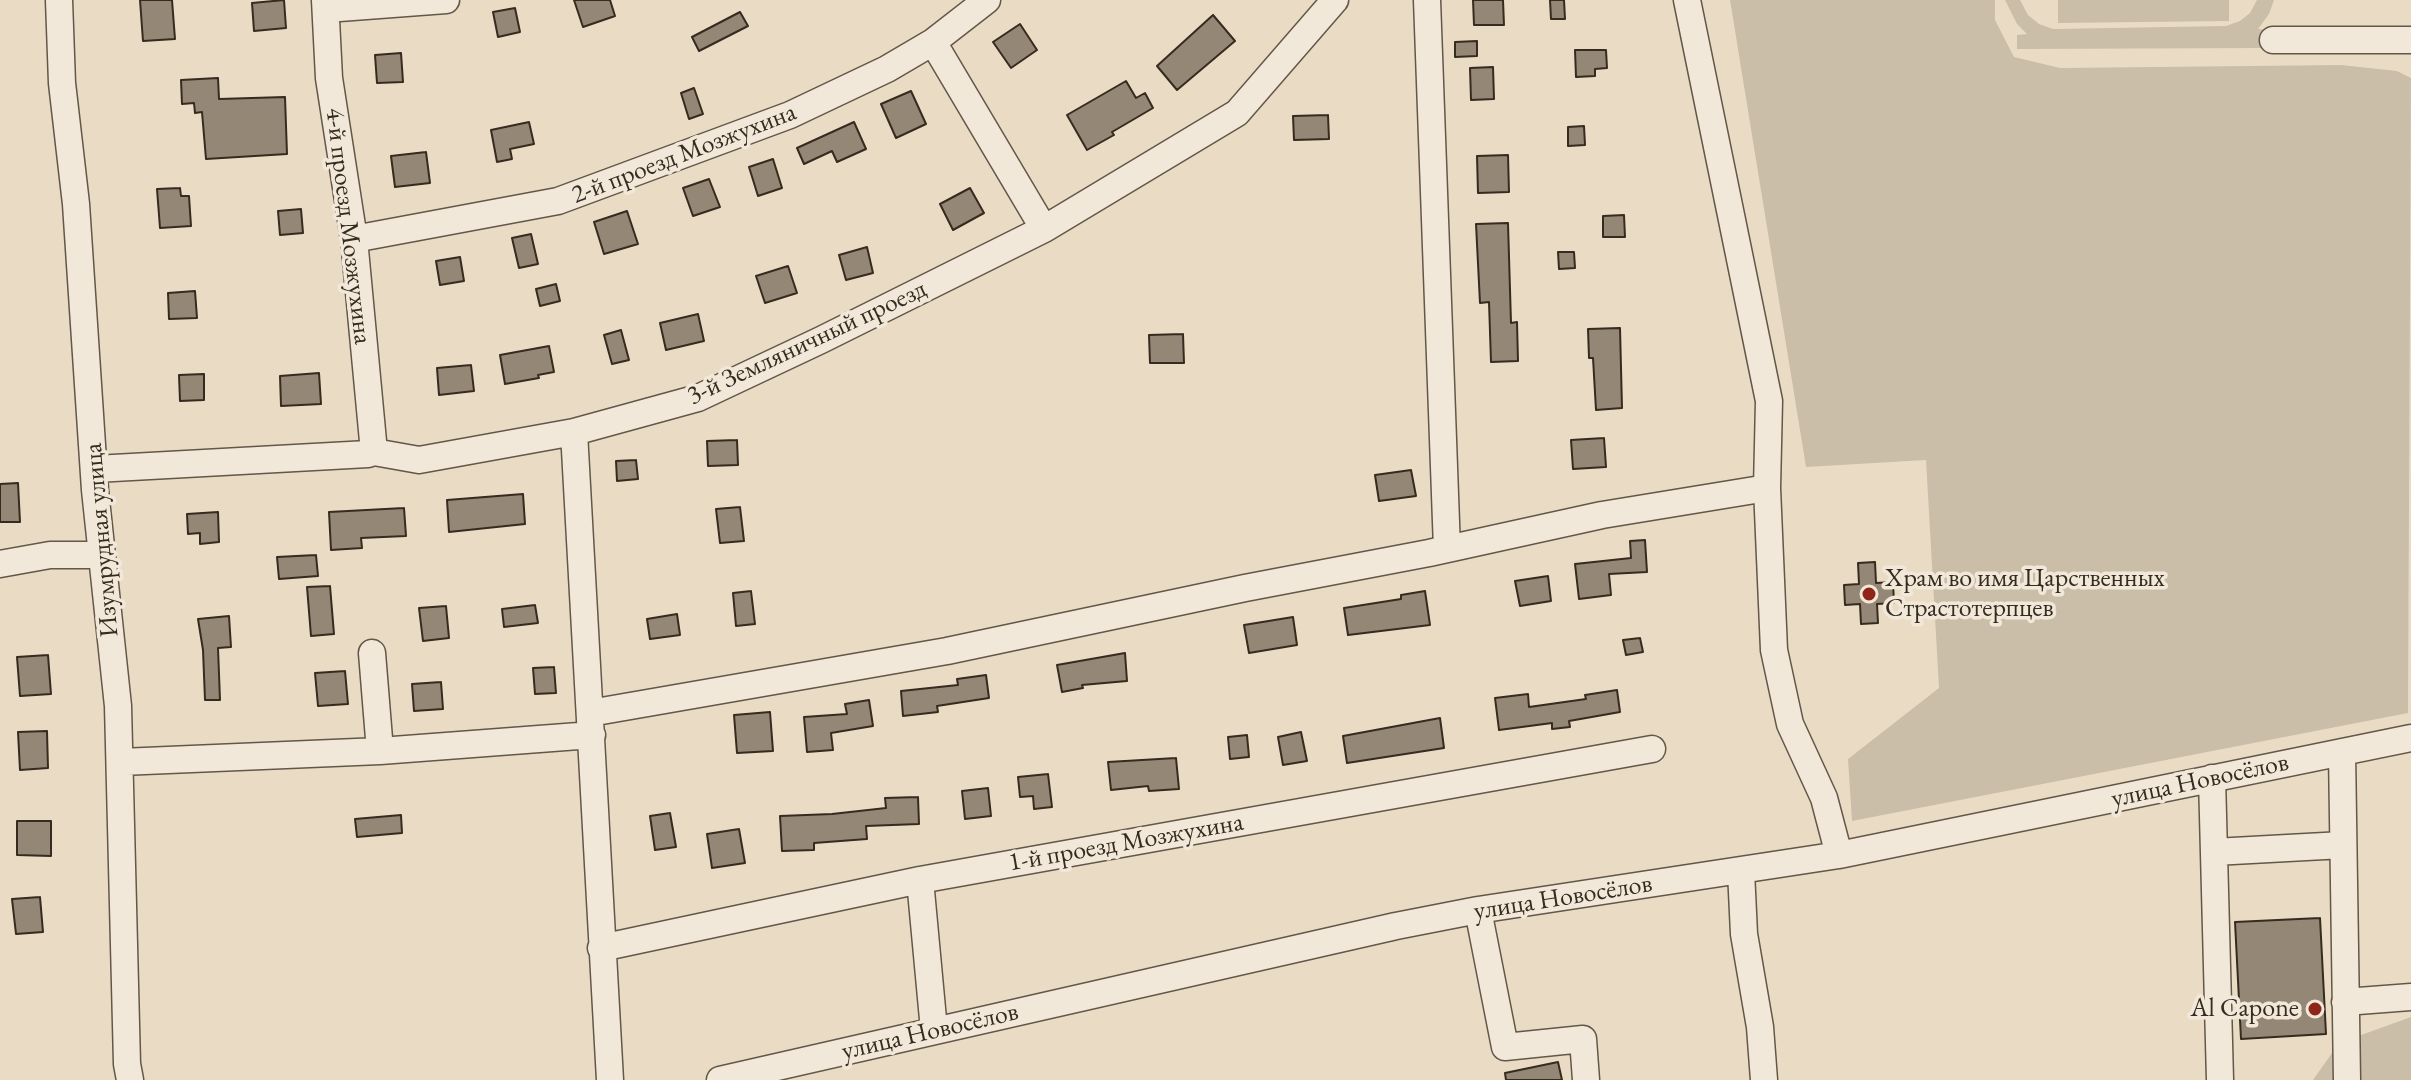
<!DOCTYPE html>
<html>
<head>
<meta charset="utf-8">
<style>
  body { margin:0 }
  canvas { display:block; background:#eadcc4 }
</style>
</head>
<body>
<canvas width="2411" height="1080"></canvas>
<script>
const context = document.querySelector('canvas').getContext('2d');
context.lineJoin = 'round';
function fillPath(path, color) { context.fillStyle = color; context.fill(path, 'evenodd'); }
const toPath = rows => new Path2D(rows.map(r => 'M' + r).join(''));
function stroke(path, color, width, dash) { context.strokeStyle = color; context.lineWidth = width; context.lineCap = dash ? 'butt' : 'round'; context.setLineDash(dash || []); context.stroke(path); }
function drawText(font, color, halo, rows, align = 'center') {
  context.font = font + ' "EB Garamond",serif'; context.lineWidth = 7; context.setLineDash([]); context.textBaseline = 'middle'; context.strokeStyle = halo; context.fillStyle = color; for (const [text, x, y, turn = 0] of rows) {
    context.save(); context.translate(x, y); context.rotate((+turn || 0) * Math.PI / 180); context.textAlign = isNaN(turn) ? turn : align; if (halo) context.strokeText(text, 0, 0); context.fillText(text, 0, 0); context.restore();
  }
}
const green = toPath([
  [1730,0,1995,0,1995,20,2014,57,2060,68,2341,65,2397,71,2411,78,2408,713,1852,821,1848,759,1939,688,1926,460,1806,467],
  [2005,0,2020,0,2028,15,2039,24,2053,29,2226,26,2240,21,2250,13,2257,0,2274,0,2269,14,2258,29,2270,30,2270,48,2017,49,2017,35,2027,34,2017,24],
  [2058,0,2229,0,2229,21,2058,23],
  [2411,1017,2411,1080,2313,1080,2339,1043]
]);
const building = toPath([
  [140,0,172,0,175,39,143,41,140,0],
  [284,0,286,28,254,31,252,3,284,0],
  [574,0,610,0,615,16,583,27,574,0],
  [1473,0,1503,0,1504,25,1474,25,1473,0],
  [1550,0,1564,0,1565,19,1551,19,1550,0],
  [515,8,520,32,498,37,493,12,515,8],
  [740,12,748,26,699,51,692,37,740,12],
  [1213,15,1235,41,1177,90,1157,66,1213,15],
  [1020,24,1037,50,1011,68,993,42,1020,24],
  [1477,41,1477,56,1455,57,1455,42,1477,41],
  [1575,50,1606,50,1607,68,1595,69,1595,76,1576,77,1575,50],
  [401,53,403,82,377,83,375,55,401,53],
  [1493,67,1494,99,1471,100,1470,68,1493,67],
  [218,78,219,99,285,97,287,154,206,159,202,112,195,113,194,103,182,104,181,80,218,78],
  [1126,81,1136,98,1145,93,1153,108,1112,132,1114,135,1087,150,1067,115,1126,81],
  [694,88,703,114,689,119,681,93,694,88],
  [911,91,926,124,896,138,881,104,911,91],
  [1328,115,1329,139,1294,140,1293,116,1328,115],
  [529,122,534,144,510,149,512,159,497,162,491,130,529,122],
  [854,122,866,149,837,162,832,151,804,164,797,148,854,122],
  [1584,126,1585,145,1568,146,1568,127,1584,126],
  [426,152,430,183,395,187,391,156,426,152],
  [1508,155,1509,192,1478,193,1477,156,1508,155],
  [773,159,782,188,758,196,749,167,773,159],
  [709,179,720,207,693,216,683,188,709,179],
  [180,188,181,196,189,196,191,226,160,228,157,189,180,188],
  [970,188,984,213,953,230,940,204,970,188],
  [301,209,303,233,280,235,278,211,301,209],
  [627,211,638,244,604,254,594,222,627,211],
  [1624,215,1625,237,1603,237,1603,216,1624,215],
  [1508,223,1511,323,1517,322,1518,361,1491,362,1489,302,1480,303,1476,224,1508,223],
  [531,234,538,264,519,268,512,238,531,234],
  [867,247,873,273,846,280,839,255,867,247],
  [1558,252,1574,252,1575,268,1559,269,1558,252],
  [460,257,464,281,440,285,436,261,460,257],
  [788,266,797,293,765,303,756,276,788,266],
  [556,284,560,301,540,306,536,289,556,284],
  [195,291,197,318,169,319,168,293,195,291],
  [698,314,704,341,666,350,660,323,698,314],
  [1620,328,1622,408,1596,410,1593,358,1589,358,1588,329,1620,328],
  [621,330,629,360,612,364,604,335,621,330],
  [1183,334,1184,363,1150,363,1149,335,1183,334],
  [549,346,554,372,538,375,539,378,505,384,500,355,549,346],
  [471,365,474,391,439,395,437,368,471,365],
  [319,373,321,404,281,406,280,376,319,373],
  [204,374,204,400,180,401,179,375,204,374],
  [1604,438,1606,467,1573,469,1571,440,1604,438],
  [737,440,738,465,708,466,707,441,737,440],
  [636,460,638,479,617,481,616,461,636,460],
  [1411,470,1416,496,1379,501,1375,475,1411,470],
  [18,483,20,522,0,522,0,484,18,483],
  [523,494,525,524,449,532,447,500,523,494],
  [740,507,744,541,720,543,716,509,740,507],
  [404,508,406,536,361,538,362,548,331,550,329,512,404,508],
  [218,512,219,542,200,544,200,533,188,534,187,514,218,512],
  [1645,540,1647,572,1609,574,1611,595,1579,599,1575,564,1631,558,1630,541,1645,540],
  [316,555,318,576,279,579,277,557,316,555],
  [1875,562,1876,583,1893,582,1894,603,1877,604,1878,623,1861,624,1860,604,1845,605,1844,585,1859,584,1858,563,1875,562],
  [1548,576,1551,601,1520,606,1515,581,1548,576],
  [330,586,334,634,311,636,307,587,330,586],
  [751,591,755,624,736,626,733,593,751,591],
  [1425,591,1430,625,1348,635,1344,608,1401,599,1401,595,1425,591],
  [535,605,538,623,504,627,502,609,535,605],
  [446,606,449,638,423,641,419,608,446,606],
  [677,614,680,635,650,639,647,619,677,614],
  [229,616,231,647,218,648,220,700,205,700,203,650,198,619,229,616],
  [1293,617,1297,645,1249,653,1244,625,1293,617],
  [1640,638,1643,652,1626,655,1623,640,1640,638],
  [1125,653,1127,681,1082,685,1083,688,1062,692,1057,665,1125,653],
  [48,655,51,694,20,696,17,657,48,655],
  [554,667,556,693,535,694,533,668,554,667],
  [345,671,348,704,318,706,315,673,345,671],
  [986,675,989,698,937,706,938,712,903,716,901,691,958,685,957,679,986,675],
  [441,682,443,709,414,711,412,684,441,682],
  [1617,690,1620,712,1569,721,1570,727,1552,729,1552,723,1499,730,1495,698,1528,694,1529,707,1586,699,1585,695,1617,690],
  [869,700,873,726,831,733,833,750,807,752,804,717,847,714,845,704,869,700],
  [770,712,773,751,737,753,734,715,770,712],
  [1440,718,1444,748,1347,763,1343,736,1440,718],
  [47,731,48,768,20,770,18,732,47,731],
  [1301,732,1307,761,1283,765,1278,737,1301,732],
  [1247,735,1249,757,1230,759,1228,737,1247,735],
  [1176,758,1179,789,1149,791,1148,786,1111,790,1108,762,1176,758],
  [1048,774,1052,807,1034,809,1033,796,1020,797,1018,777,1048,774],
  [988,788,991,816,965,819,962,791,988,788],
  [918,797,919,824,866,826,867,839,814,843,814,850,782,851,780,816,832,814,886,808,885,798,918,797],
  [670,813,676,847,655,850,650,816,670,813],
  [401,815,402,833,357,837,355,819,401,815],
  [17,821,51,821,51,856,17,855,17,821],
  [739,829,745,863,712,868,707,834,739,829],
  [40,897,43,932,16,934,12,899,40,897],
  [2320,918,2326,1034,2241,1039,2235,922,2320,918],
  [1558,1062,1562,1080,1506,1080,1505,1073,1558,1062]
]);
const minor = toPath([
  [59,0,62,83,76,204,95,490,118,706,127,1064,130,1080],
  [325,0,329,78,354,239,374,452],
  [1427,0,1447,549],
  [1687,0,1769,401,1767,488,1774,650,1790,724,1824,798,1839,855],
  [326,9,446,0],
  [2273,40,2411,40],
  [933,42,1044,229],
  [354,239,558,201,790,115,887,69,933,42,987,0],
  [574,432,610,1080],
  [95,469,368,454,374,452,419,460,574,432,698,398,821,340,1044,229,1237,113,1335,0],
  [0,564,50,555,102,555],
  [372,653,380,751,592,735],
  [590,713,947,651,1245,588,1429,553,1602,515,1767,488],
  [2342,752,2347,1080],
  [121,762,380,751],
  [2212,778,2220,1080],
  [2214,852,2343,845],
  [1741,871,1744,934,1760,1027,1764,1080],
  [920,880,934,1030],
  [1478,910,1505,1047,1583,1039,1586,1080],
  [601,948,920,880,1652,749],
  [2345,1002,2411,997],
  [720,1080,1396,926,1478,910,1839,855,2411,738]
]);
const markers = [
  [1869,594,8,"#8f2418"],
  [2315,1009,8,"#8f2418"]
];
const streetNames = [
  ["2-й проезд Мозжухина",684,154,-21],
  ["4-й проезд Мозжухина",348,226,83],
  ["3-й Земляничный проезд",807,343,-25],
  ["Изумрудная улица",102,540,-95],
  ["улица Новосёлов",2200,781,-12],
  ["1-й проезд Мозжухина",1126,843,-10],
  ["улица Новосёлов",1563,898,-9],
  ["улица Новосёлов",930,1032,-13]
];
const poiNames = [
  ["Храм во имя Царственных",1885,579],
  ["Страстотерпцев",1885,609],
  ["Al Capone",2299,1009,"right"]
];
fillPath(green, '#cbbea8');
fillPath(building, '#948775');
stroke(building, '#362b1f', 2);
stroke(minor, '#635748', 29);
stroke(minor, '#f1e8d9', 26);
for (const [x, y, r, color] of markers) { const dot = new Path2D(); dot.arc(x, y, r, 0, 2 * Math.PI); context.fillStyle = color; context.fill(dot); stroke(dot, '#f1e8d9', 3); }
drawText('26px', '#362b1f', '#f1e8d9', streetNames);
drawText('26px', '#362b1f', '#f1e8d9', poiNames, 'left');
</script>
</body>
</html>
